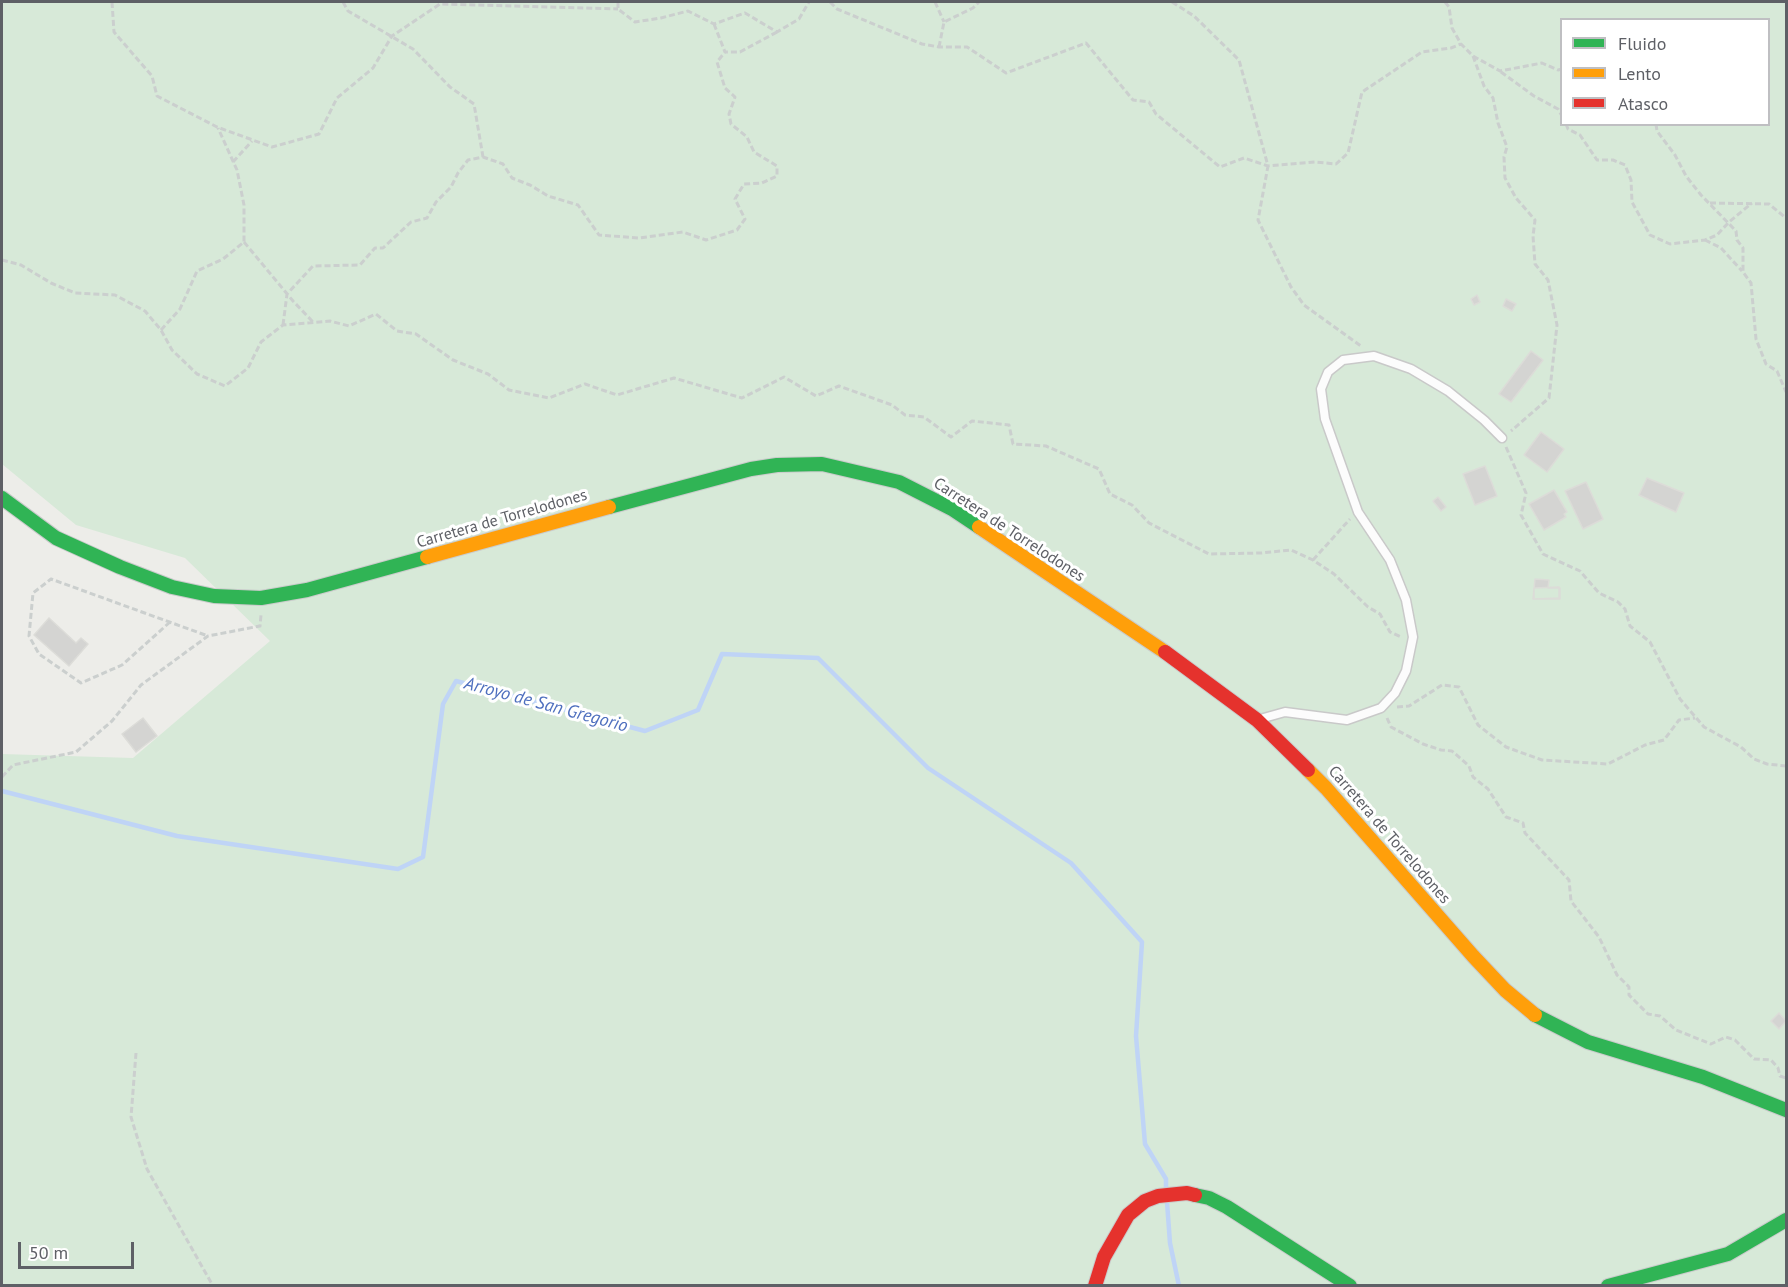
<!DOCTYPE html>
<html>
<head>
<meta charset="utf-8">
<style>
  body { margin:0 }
  #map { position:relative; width:1788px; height:1287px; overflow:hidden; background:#edede9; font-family:"PT Sans",sans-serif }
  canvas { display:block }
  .frame { position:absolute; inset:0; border:3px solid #5e6066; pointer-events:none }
  .legend { position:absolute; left:1560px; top:18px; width:210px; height:108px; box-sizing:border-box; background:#fff; border:2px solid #bfbfc2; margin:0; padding:8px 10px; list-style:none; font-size:18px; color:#5e6066 }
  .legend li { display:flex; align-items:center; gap:12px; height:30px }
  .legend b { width:30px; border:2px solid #bfbfc2 }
  .scale { position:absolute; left:18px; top:1242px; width:116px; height:27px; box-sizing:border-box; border:3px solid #5e6066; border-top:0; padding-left:8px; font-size:18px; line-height:21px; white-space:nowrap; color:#5e6066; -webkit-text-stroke:4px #fff; paint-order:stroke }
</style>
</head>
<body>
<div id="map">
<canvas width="1788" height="1287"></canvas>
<div class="frame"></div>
<ul class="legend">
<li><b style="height:8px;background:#30b455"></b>Fluido</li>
<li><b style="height:8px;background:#ff9f0a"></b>Lento</li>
<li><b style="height:8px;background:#e5322d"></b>Atasco</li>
</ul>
<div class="scale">50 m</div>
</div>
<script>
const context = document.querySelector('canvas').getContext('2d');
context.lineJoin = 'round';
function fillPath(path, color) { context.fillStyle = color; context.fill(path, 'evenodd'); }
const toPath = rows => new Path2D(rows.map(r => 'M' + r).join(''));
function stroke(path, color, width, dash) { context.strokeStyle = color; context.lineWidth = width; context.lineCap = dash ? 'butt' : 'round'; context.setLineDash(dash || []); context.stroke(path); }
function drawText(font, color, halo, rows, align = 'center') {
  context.font = font + ' "PT Sans",sans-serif'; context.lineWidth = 6; context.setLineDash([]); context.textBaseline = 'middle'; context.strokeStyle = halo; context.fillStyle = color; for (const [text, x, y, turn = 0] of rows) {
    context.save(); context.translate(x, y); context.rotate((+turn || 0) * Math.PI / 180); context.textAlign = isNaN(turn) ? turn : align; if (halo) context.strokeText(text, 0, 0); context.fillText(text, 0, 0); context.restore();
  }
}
const green = toPath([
  [2,2,1786,2,1786,1285,2,1286,2,754,133,758,270,641,185,558,76,525,2,464],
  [1562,20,1768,20,1768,124,1562,124]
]);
const stream = toPath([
  [2,791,177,836,398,869,423,857,443,704,456,681,645,731,698,710,722,654,818,658,928,768,1071,863,1142,942,1136,1036,1145,1144,1166,1179,1166,1188],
  [1167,1202,1170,1243,1179,1286]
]);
const building = toPath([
  [1477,295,1480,302,1474,305,1471,299,1477,295],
  [1506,299,1516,304,1512,311,1503,306,1506,299],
  [1531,351,1543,360,1511,402,1499,394,1531,351],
  [1541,432,1564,449,1547,472,1524,455,1541,432],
  [1485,466,1497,496,1475,505,1463,474,1485,466],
  [1647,478,1684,493,1676,512,1639,495,1647,478],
  [1586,482,1603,519,1583,529,1565,491,1586,482],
  [1554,490,1567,512,1564,514,1566,517,1544,530,1529,504,1554,490],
  [1438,497,1446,507,1441,511,1433,501,1438,497],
  [1535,579,1549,580,1548,588,1560,588,1560,599,1533,599,1535,579],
  [1559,587,1559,598,1534,599,1534,588,1559,587],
  [49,618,76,643,81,638,88,644,69,666,34,635,49,618],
  [143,718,157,736,136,752,122,734,143,718],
  [1779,1013,1786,1021,1779,1029,1771,1021,1779,1013]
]);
const path = toPath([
  [112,2,114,32,152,76,157,96,217,127,272,147,319,134,337,98,373,68,392,36,440,4,618,9],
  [343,2,348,11,413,49,450,87,474,104,483,157],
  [618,2,618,9,635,22,661,18,688,11,714,24,745,13,777,32,799,19,809,2],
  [830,2,837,9,922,44,939,47,967,47,1006,73,1086,43,1133,100,1149,102,1156,114,1220,167,1244,158,1268,166,1315,162,1336,164,1348,153,1362,92,1422,52,1451,48,1461,44],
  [935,2,944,22],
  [1172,2,1194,16,1239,60,1268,166,1258,220,1291,287,1304,305,1361,346],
  [1445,2,1449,7,1452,28,1461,44,1473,56,1500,71,1542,63,1558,70,1562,69],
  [714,24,725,52,740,52,777,32],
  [939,47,944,22,973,8,979,2],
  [1473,56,1484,86,1493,98,1498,123,1507,147,1504,157,1505,178,1516,198,1535,220,1533,236,1535,264,1548,280,1557,325,1549,398,1511,431],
  [1501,72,1534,96,1558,109,1562,116],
  [1566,124,1568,129,1580,135,1597,160,1613,160,1625,165,1631,180,1632,202,1650,235,1670,244,1705,240,1717,235,1729,222,1752,203],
  [1656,124,1657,131,1675,155,1686,176,1701,195,1736,231,1737,240,1743,248,1743,272,1751,283,1756,339,1766,364,1777,371,1786,392],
  [233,162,252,141],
  [1710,203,1769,204,1786,218],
  [1705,240,1721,248,1742,271],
  [244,242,293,301,313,322],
  [2,260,21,265,51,283,75,293,115,295,145,311,161,330,172,350,197,374,225,386,248,368,261,342,283,325,330,321,349,326,376,314,397,331,416,334,453,360,488,374,509,390,549,398,585,384,617,395,674,378,742,398,784,377,816,396,839,386,892,405,905,415,924,417,951,437,972,421,1009,425,1013,444,1046,446,1099,469,1110,494,1132,505,1149,523,1209,554,1261,553,1291,550,1313,560,1334,574,1368,607,1380,614,1390,632,1401,637],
  [283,325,287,294,313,266,360,265,375,248,383,248,411,222,427,218,436,202,451,187,458,173,468,160,483,157,503,164,512,178,530,185,548,196,578,205,599,235,639,238,683,232,706,240,737,230,745,219,735,199,744,184,762,183,777,176,777,166,754,152,747,137,731,124,729,114,735,97,725,88,717,62,725,52],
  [161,330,180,309,197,271,223,259,244,242,244,205,237,170,218,128],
  [1506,447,1526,493,1521,515,1543,554,1580,571,1599,593,1618,602,1625,609,1630,626,1650,642,1680,699,1704,727,1741,747,1754,759,1767,764,1786,766],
  [1313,560,1350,519],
  [170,622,122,665,81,683,39,654,29,636,33,593,51,579,208,636],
  [1397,707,1409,706,1442,685,1459,687,1478,725,1506,747,1542,760,1608,764,1645,745,1664,740,1679,720,1695,718],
  [1387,718,1391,727,1423,744,1441,750,1452,751,1469,766,1473,777,1488,789,1506,817,1523,823,1525,833,1569,880,1571,901,1599,937,1617,975,1629,987,1629,995,1648,1014,1660,1016,1676,1030,1711,1044,1726,1037,1735,1040,1754,1059,1771,1060,1778,1068,1780,1076,1786,1078],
  [2,777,13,765,76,752,112,721,141,685,208,636,260,626,261,615],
  [136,1053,131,1117,147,1169,213,1286]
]);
const lane = toPath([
  [1260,719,1285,712,1347,720,1381,708,1395,693,1406,671,1412,642,1413,637,1406,600,1390,560,1358,512,1325,419,1321,389,1328,372,1343,360,1374,356,1411,369,1448,391,1484,420,1502,438]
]);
const fast = toPath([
  [2,498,56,538,120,567,172,587,214,596,261,598,307,590,427,557],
  [609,507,751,469,777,465,822,464,899,482,952,509,979,527],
  [1535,1015,1588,1042,1703,1077,1786,1110],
  [1195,1195,1209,1198,1227,1207,1350,1286],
  [1608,1286,1728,1254,1786,1220]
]);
const slow = toPath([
  [979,527,1165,652],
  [427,557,609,507],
  [1308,770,1326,788,1473,956,1505,990,1535,1015]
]);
const jam = toPath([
  [1165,652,1257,720,1308,770],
  [1095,1286,1104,1257,1128,1215,1145,1201,1158,1196,1187,1193,1195,1195]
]);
const streetNames = [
  ["Carretera de Torrelodones",502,519,-16],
  ["Carretera de Torrelodones",1009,530,33],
  ["Carretera de Torrelodones",1389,835,49]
];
const waterNames = [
  ["Arroyo de San Gregorio",546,705,15]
];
fillPath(green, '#d7e9d8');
stroke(stream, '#bfd4f6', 4.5);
fillPath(building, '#d4d4d2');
stroke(building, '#dcdcd8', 1.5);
stroke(lane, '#c9c9c9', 11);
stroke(fast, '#cacbcb', 16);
stroke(slow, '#cacbcb', 16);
stroke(jam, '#cacbcb', 16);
stroke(path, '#cbcfce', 3, [6, 3]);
stroke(lane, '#fcfcfc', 8);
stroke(fast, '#30b455', 14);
stroke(slow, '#ff9f0a', 14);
stroke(jam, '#e5322d', 14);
drawText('16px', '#5e6066', '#fff', streetNames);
drawText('italic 18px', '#4e6fbe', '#fff', waterNames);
</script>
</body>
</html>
